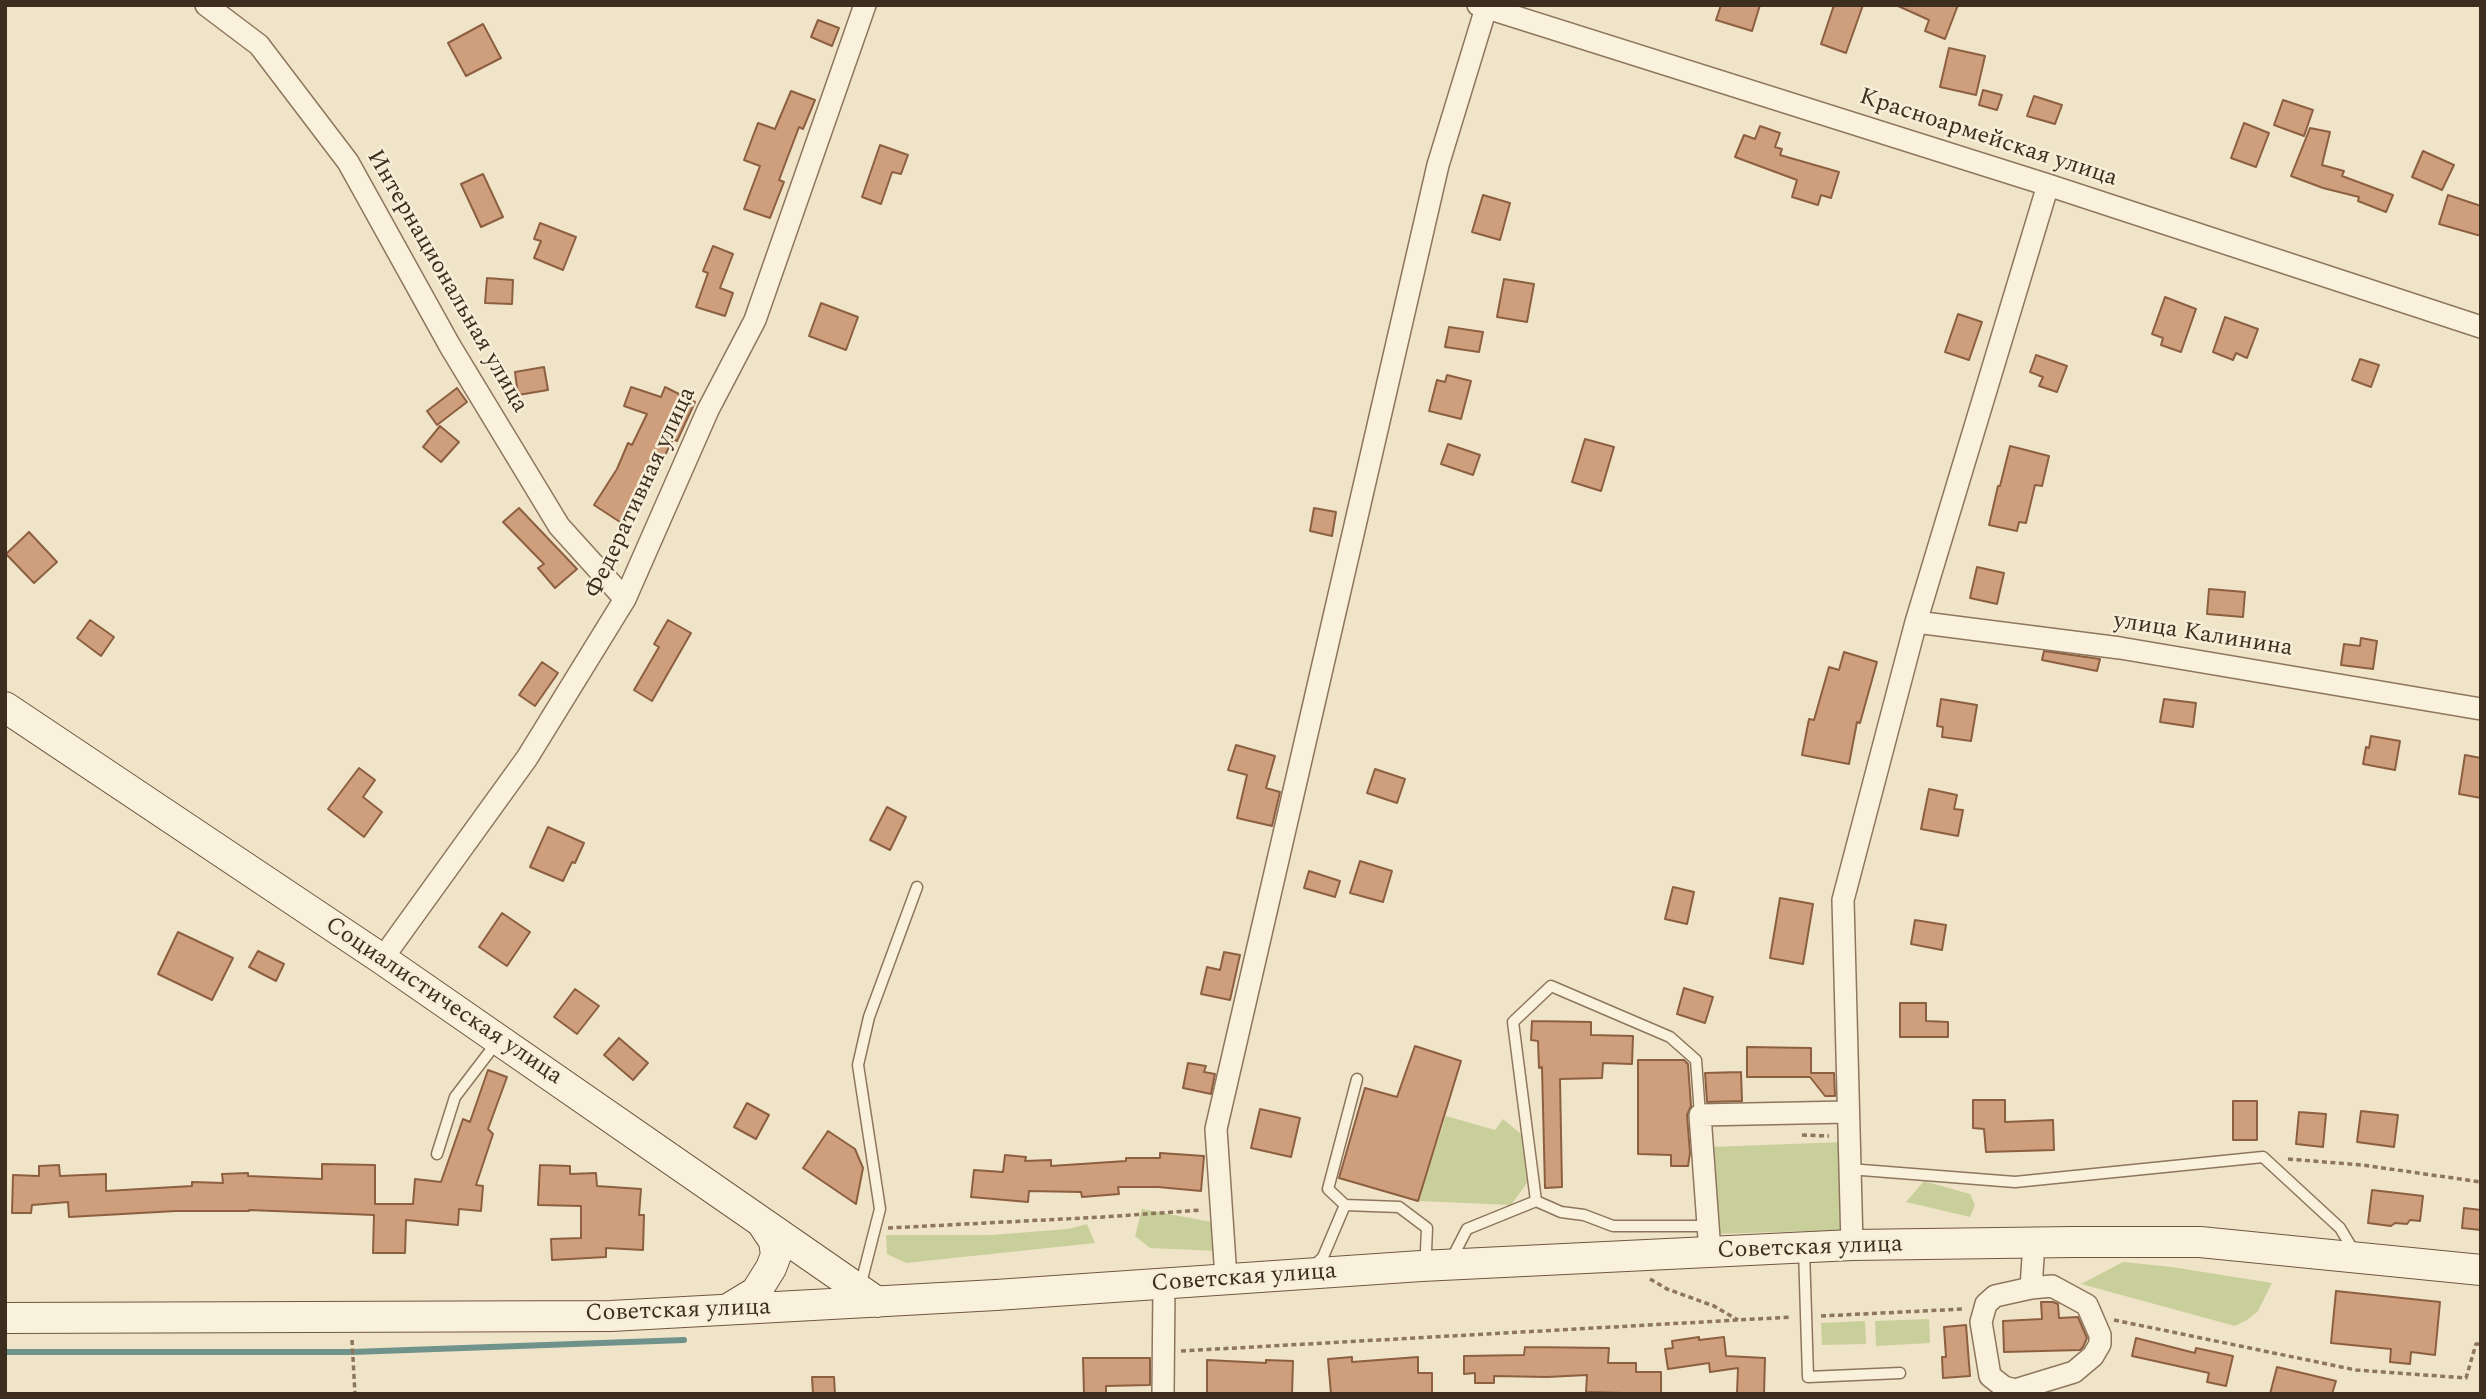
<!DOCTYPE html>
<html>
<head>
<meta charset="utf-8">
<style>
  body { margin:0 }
  #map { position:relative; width:2486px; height:1399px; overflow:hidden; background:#f0e4c8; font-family:Spectral,serif }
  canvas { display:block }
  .frame { position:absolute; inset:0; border:7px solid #3d2e20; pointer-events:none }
</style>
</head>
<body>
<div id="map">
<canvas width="2486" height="1399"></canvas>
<div class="frame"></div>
</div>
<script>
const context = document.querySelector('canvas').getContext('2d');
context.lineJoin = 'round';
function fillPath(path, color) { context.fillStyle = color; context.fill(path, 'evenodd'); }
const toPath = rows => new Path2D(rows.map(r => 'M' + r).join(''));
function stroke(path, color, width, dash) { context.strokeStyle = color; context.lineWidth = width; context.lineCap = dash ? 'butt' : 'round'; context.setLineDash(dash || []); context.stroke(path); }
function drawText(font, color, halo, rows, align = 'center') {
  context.font = font + ' Spectral,serif'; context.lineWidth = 5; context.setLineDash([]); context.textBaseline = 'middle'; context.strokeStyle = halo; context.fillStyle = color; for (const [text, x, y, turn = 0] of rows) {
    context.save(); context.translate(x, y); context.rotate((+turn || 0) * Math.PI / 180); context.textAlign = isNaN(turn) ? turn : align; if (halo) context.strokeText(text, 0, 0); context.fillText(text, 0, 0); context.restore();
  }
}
const green = toPath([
  [1446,1116,1495,1130,1503,1119,1521,1134,1527,1183,1511,1205,1418,1201],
  [1844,1142,1847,1230,1714,1234,1711,1147],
  [1924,1181,1970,1194,1975,1205,1970,1217,1906,1202],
  [1142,1209,1211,1222,1217,1251,1150,1248,1135,1236],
  [1087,1224,1095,1243,906,1263,887,1254,886,1235,991,1235,1068,1229],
  [2123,1262,2172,1267,2272,1283,2258,1311,2247,1320,2235,1326,2081,1284],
  [1929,1319,1930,1343,1876,1346,1875,1321],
  [1865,1321,1866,1344,1822,1345,1821,1323]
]);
const stream = toPath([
  [5,1352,353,1352,684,1340]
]);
const building = toPath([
  [1721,5,1760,5,1752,31,1716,20,1721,5],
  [1834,5,1863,5,1846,53,1821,44,1834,5],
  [1896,5,1958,5,1945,39,1925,31,1929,20,1896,5],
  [818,20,839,28,832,46,811,37,818,20],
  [483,24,501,58,466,76,448,43,483,24],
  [1949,48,1985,56,1976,95,1940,87,1949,48],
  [1983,90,2002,95,1997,110,1979,105,1983,90],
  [791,91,815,100,803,129,799,127,779,180,784,182,770,218,744,209,760,166,744,160,758,123,775,129,791,91],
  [2034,96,2062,105,2055,124,2027,116,2034,96],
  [2283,100,2313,110,2304,136,2274,125,2283,100],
  [2244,123,2269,133,2256,167,2231,158,2244,123],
  [1760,126,1780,133,1775,147,1782,149,1780,155,1839,172,1831,198,1821,195,1818,205,1792,197,1797,180,1735,157,1744,135,1755,139,1760,126],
  [2310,128,2330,132,2322,165,2344,171,2342,176,2393,195,2386,212,2358,201,2359,197,2323,188,2291,176,2310,128],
  [880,145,908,155,901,174,892,172,881,204,862,197,880,145],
  [2423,151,2454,165,2442,190,2412,177,2423,151],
  [483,174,503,217,481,227,461,184,483,174],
  [1483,195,1510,203,1500,240,1472,232,1483,195],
  [2448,195,2481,206,2481,236,2439,224,2448,195],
  [540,223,576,237,563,270,534,258,541,241,534,239,540,223],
  [713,246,733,254,720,288,733,293,725,316,696,307,708,273,703,271,713,246],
  [487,278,513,280,512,304,485,303,487,278],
  [1504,279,1534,284,1527,322,1497,317,1504,279],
  [2165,297,2196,309,2181,352,2161,345,2163,338,2152,334,2165,297],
  [821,303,858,317,846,350,809,336,821,303],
  [1958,314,1982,322,1969,360,1945,352,1958,314],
  [2225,317,2258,329,2247,358,2236,353,2233,360,2213,352,2225,317],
  [1449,327,1483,332,1479,352,1445,347,1449,327],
  [2036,355,2067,366,2057,392,2039,386,2043,377,2030,372,2036,355],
  [2360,359,2379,365,2371,387,2352,380,2360,359],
  [544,367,548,390,518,395,515,372,544,367],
  [1447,375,1471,381,1461,419,1429,411,1437,380,1445,382,1447,375],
  [631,387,661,397,665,387,695,402,677,441,673,439,650,486,648,485,623,524,594,505,617,469,628,443,632,445,647,414,624,406,631,387],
  [457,388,467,402,437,425,427,411,457,388],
  [440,426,459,442,441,462,423,447,440,426],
  [1585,439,1614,447,1601,491,1572,482,1585,439],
  [1448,444,1480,455,1473,475,1441,464,1448,444],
  [2010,446,2049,456,2042,486,2035,485,2026,523,2019,522,2017,531,1989,525,1998,486,2000,486,2010,446],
  [519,508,577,569,555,588,538,568,544,564,503,522,519,508],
  [1314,508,1336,512,1332,536,1310,531,1314,508],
  [29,532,57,562,34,583,6,554,29,532],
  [1977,567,2004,573,1997,604,1970,598,1977,567],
  [2209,589,2245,592,2243,617,2207,614,2209,589],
  [90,620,114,637,101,656,77,638,90,620],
  [668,620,691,633,652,701,634,690,659,647,654,644,668,620],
  [2361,638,2377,641,2373,669,2341,665,2344,644,2360,646,2361,638],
  [2044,651,2100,659,2097,671,2042,660,2044,651],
  [1844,652,1877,662,1860,723,1857,722,1849,764,1802,755,1809,719,1814,720,1829,667,1839,670,1844,652],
  [542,662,558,673,535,706,519,695,542,662],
  [1941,699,1977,705,1971,741,1942,737,1943,727,1937,726,1941,699],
  [2164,699,2196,703,2193,727,2160,722,2164,699],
  [2371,736,2400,741,2395,770,2363,764,2366,747,2369,748,2371,736],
  [1236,745,1275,756,1266,788,1280,792,1272,826,1237,818,1247,775,1228,770,1236,745],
  [2465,755,2481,758,2481,798,2459,794,2465,755],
  [359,768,375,780,363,797,382,812,364,837,328,809,359,768],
  [1375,769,1405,779,1397,803,1367,793,1375,769],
  [1929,789,1957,795,1954,809,1963,810,1958,836,1921,829,1929,789],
  [887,807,906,817,890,850,870,840,887,807],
  [548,827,584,843,575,863,572,862,563,881,530,867,548,827],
  [1360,861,1392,871,1383,902,1350,893,1360,861],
  [1309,871,1340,881,1335,897,1304,888,1309,871],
  [1673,887,1694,892,1687,924,1665,919,1673,887],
  [1780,898,1813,904,1803,964,1770,958,1780,898],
  [502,913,530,932,507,966,479,947,502,913],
  [1915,920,1946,925,1942,950,1911,944,1915,920],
  [178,932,233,958,212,1000,158,974,178,932],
  [258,951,284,964,276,981,249,967,258,951],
  [1224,952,1240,955,1230,1000,1201,994,1207,967,1220,970,1224,952],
  [1684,988,1713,997,1705,1023,1677,1014,1684,988],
  [575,989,599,1006,577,1034,554,1017,575,989],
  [1900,1003,1926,1003,1926,1021,1948,1022,1948,1037,1900,1037,1900,1003],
  [1532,1021,1591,1022,1591,1035,1633,1036,1632,1064,1603,1063,1602,1078,1560,1079,1562,1187,1545,1188,1542,1067,1539,1068,1538,1041,1531,1040,1532,1021],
  [619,1038,648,1063,633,1080,604,1055,619,1038],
  [1415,1046,1461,1061,1418,1201,1339,1178,1365,1088,1397,1097,1415,1046],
  [1747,1047,1811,1048,1811,1073,1834,1073,1835,1096,1825,1096,1810,1077,1747,1077,1747,1047],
  [1638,1060,1684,1060,1688,1064,1691,1106,1687,1115,1690,1153,1688,1166,1671,1166,1671,1155,1638,1154,1638,1060],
  [1188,1063,1206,1066,1204,1072,1215,1074,1211,1094,1183,1088,1188,1063],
  [488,1070,507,1077,488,1129,493,1134,476,1185,483,1186,481,1211,459,1209,458,1225,406,1220,405,1253,373,1253,374,1215,249,1210,249,1211,176,1211,69,1217,68,1202,32,1205,31,1213,12,1213,13,1175,39,1176,39,1166,59,1165,60,1176,106,1174,106,1191,192,1186,192,1182,223,1183,222,1174,248,1173,248,1176,322,1179,322,1164,375,1165,375,1204,413,1204,415,1179,441,1182,463,1119,470,1122,488,1070],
  [1741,1072,1742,1101,1707,1102,1705,1073,1741,1072],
  [1973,1100,2005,1100,2005,1122,2053,1120,2054,1150,1986,1152,1984,1129,1973,1128,1973,1100],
  [2233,1101,2257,1101,2257,1140,2233,1140,2233,1101],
  [747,1103,769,1115,756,1139,734,1127,747,1103],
  [1260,1109,1300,1118,1291,1157,1251,1148,1260,1109],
  [2361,1111,2398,1115,2394,1147,2357,1142,2361,1111],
  [2299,1112,2326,1114,2323,1147,2296,1144,2299,1112],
  [828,1131,855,1149,863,1168,856,1204,803,1168,828,1131],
  [1160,1153,1204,1156,1201,1191,1158,1187,1118,1187,1119,1194,1082,1197,1081,1192,1029,1191,1028,1202,971,1197,974,1170,1003,1172,1005,1155,1026,1157,1025,1161,1051,1160,1051,1166,1126,1161,1126,1158,1160,1158,1160,1153],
  [540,1165,570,1166,570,1174,596,1173,597,1186,641,1189,639,1215,644,1215,643,1250,606,1248,606,1257,552,1260,551,1239,581,1238,581,1206,538,1205,540,1165],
  [2372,1190,2423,1196,2420,1221,2410,1220,2407,1224,2395,1223,2391,1226,2368,1223,2372,1190],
  [2464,1208,2481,1210,2481,1230,2462,1228,2464,1208],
  [2336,1291,2440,1302,2435,1355,2411,1352,2410,1364,2390,1362,2391,1349,2331,1343,2336,1291],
  [2041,1302,2053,1302,2058,1304,2059,1318,2078,1317,2087,1338,2083,1347,2080,1350,2004,1352,2003,1321,2042,1319,2041,1302],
  [1966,1325,1970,1376,1943,1378,1942,1357,1946,1357,1944,1327,1966,1325],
  [1699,1337,1699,1340,1724,1337,1726,1356,1765,1358,1764,1394,1737,1393,1738,1368,1710,1372,1709,1363,1668,1369,1665,1349,1673,1348,1672,1341,1699,1337],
  [2136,1338,2195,1353,2196,1348,2233,1356,2226,1386,2207,1382,2209,1373,2132,1356,2136,1338],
  [1525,1347,1609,1348,1608,1363,1636,1363,1636,1372,1661,1372,1661,1394,1586,1392,1587,1375,1547,1377,1494,1376,1494,1383,1475,1383,1475,1373,1464,1374,1464,1356,1524,1355,1525,1347],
  [1352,1357,1352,1362,1418,1357,1418,1373,1432,1373,1432,1394,1331,1394,1328,1359,1352,1357],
  [1083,1358,1150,1358,1150,1385,1106,1386,1106,1393,1084,1394,1083,1358],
  [1207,1360,1266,1363,1266,1360,1293,1361,1292,1394,1207,1394,1207,1360],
  [2277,1367,2336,1381,2332,1394,2270,1394,2277,1367],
  [812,1377,834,1377,835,1394,813,1394,812,1377]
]);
const path = toPath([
  [1802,1135,1829,1136],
  [2288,1159,2362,1165,2481,1182],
  [888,1228,1103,1217,1202,1210],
  [1650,1279,1667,1289,1714,1306,1738,1320],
  [1821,1316,1964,1309],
  [2114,1320,2356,1370,2466,1378,2476,1344,2481,1344],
  [352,1340,355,1394],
  [1181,1351,1792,1317]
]);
const lane = toPath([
  [437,1154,455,1097,497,1042],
  [1849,1169,2015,1182,2263,1157,2340,1228,2355,1253],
  [1536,1201,1513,1022,1551,986,1670,1037,1696,1060,1700,1115],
  [1345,1205,1328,1189,1357,1079],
  [1804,1250,1808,1377,1900,1373],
  [1450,1262,1467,1229,1536,1201,1561,1212,1584,1215,1613,1226,1708,1226],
  [1312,1268,1323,1257,1345,1205,1399,1207,1427,1228,1426,1251,1431,1263],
  [860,1287,880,1209,858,1065,869,1017,917,887]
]);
const street = toPath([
  [206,5,259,45,348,162,450,346,559,526,625,599],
  [1478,5,2048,185,2481,327],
  [1916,622,2120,648,2481,709],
  [382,959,527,758,625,599,708,410,755,320,865,5],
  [1852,1245,1843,900,1916,622,2048,185],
  [1710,1252,1700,1115,1848,1112],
  [1226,1278,1216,1129,1438,165,1486,8],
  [2031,1288,2052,1286,2087,1305,2100,1335,2100,1344,2093,1356,2074,1372,2015,1390,2004,1387,1990,1376,1981,1322,1986,1304,1995,1296,2031,1288,2034,1243],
  [1163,1394,1164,1285]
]);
const secondary = toPath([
  [5,707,382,959,877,1302],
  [728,1309,756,1292,771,1268,776,1255,774,1241,762,1223],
  [5,1318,611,1316,996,1295,1421,1266,1852,1245,2072,1242,2200,1242,2481,1270]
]);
const streetNames = [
  ["Красноармейская улица",1988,139,18],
  ["Интернациональная улица",446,282,60],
  ["Федеративная улица",642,493,-65],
  ["улица Калинина",2203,636,9],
  ["Социалистическая улица",443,1002,34],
  ["Советская улица",1810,1249,-2],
  ["Советская улица",1244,1279,-4],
  ["Советская улица",678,1312,-2]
];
fillPath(green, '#c9cf9b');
stroke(stream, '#6f938a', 6);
fillPath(building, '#cf9f7d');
stroke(building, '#8d5f41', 2);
stroke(lane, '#8d765c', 13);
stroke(street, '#8d765c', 24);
stroke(secondary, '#6f573f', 32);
stroke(path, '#8d765c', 3.5, [5, 3.5]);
stroke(lane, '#faf1dc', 10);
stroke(street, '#faf1dc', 21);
stroke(secondary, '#faf1dc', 30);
drawText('24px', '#3d2e20', '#f7eed8', streetNames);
</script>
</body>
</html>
